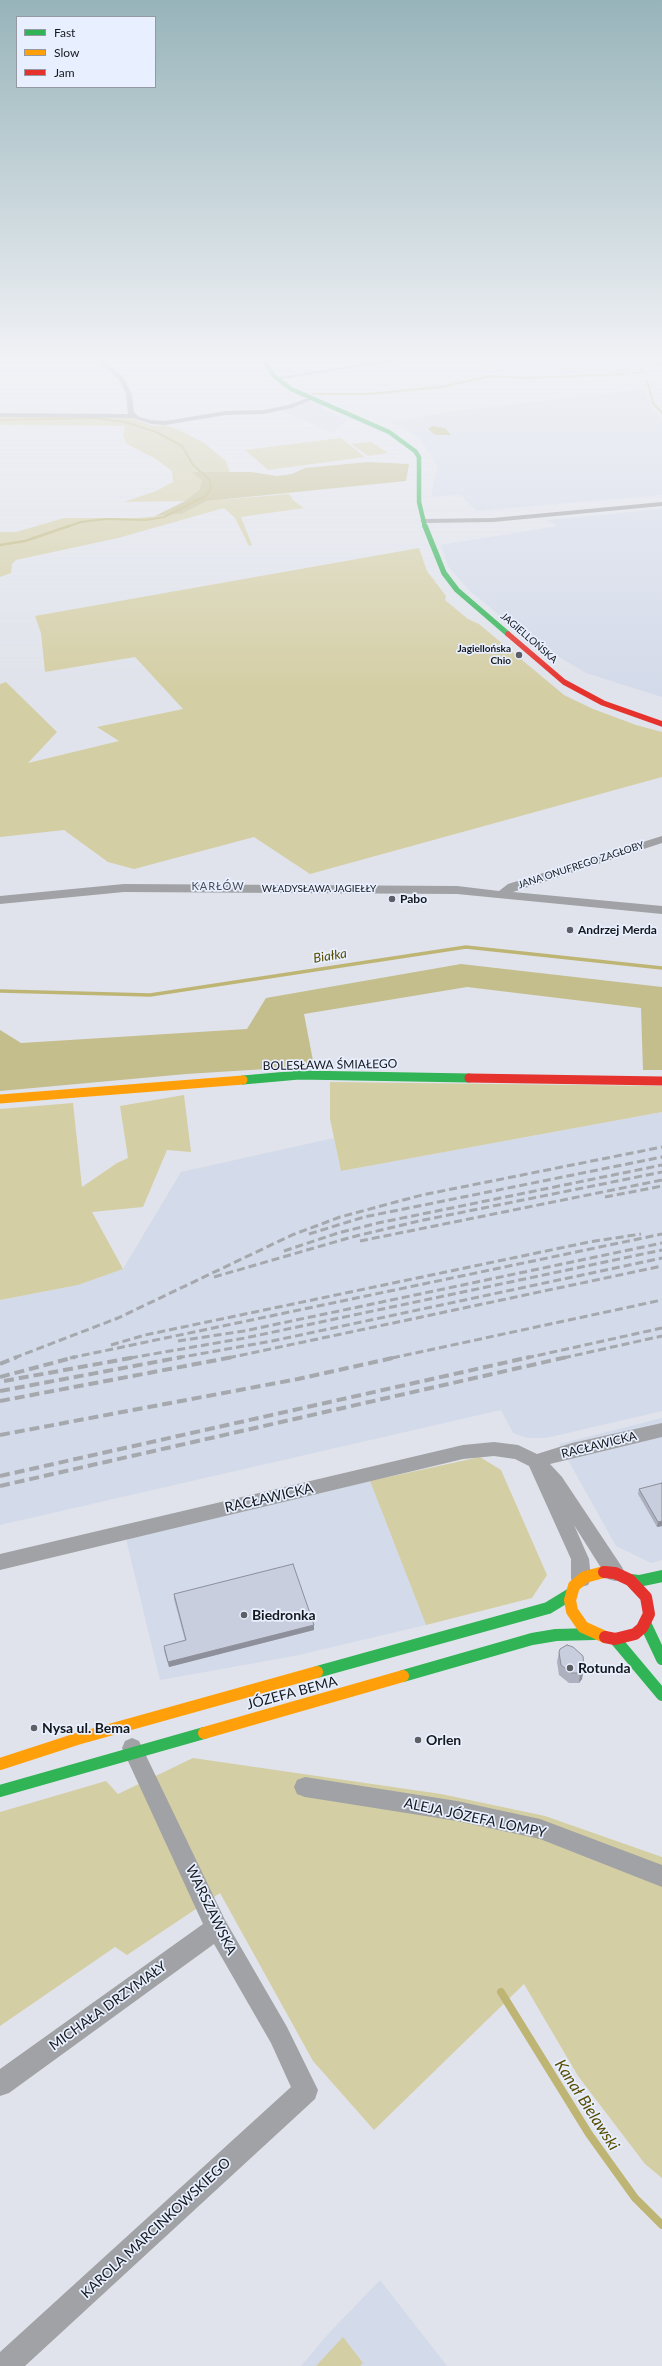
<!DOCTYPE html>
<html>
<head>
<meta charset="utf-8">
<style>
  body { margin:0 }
  #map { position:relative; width:662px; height:2366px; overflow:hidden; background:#e0e3eb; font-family:Lato,sans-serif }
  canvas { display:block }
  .legend { position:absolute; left:16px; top:16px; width:140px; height:72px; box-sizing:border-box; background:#e8effe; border:1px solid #9499a4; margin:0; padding:5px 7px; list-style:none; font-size:12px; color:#15181d }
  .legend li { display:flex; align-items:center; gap:8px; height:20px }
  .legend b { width:20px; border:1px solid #9499a4 }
</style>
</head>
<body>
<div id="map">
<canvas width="662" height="2366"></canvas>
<ul class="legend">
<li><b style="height:5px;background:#30b455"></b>Fast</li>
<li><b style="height:5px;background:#ff9f0a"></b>Slow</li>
<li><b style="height:5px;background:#e5322d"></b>Jam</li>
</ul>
</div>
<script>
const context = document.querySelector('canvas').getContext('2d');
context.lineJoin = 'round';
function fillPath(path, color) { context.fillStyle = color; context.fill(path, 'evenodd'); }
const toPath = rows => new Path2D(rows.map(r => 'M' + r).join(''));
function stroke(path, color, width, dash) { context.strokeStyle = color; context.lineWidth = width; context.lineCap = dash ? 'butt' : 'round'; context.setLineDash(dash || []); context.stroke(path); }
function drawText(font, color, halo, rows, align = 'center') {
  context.font = font + ' Lato,sans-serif'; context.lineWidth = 3.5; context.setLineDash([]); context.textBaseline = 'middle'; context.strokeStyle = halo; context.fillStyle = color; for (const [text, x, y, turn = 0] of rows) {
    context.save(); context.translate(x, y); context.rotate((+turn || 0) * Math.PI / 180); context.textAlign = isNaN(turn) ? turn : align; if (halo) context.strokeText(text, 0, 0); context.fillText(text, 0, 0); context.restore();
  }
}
const built = toPath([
  [483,360,662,360,662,361,641,365,628,373,502,371],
  [644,389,652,407,662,419,662,495,477,511,460,495,431,497,437,467,434,459,418,437,391,422,447,412],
  [311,401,324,406,321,408,348,420,333,433,281,411],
  [662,509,662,697,586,673,527,638,470,591,448,566,441,545,557,526,546,520],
  [662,1112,662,1411,546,1438,527,1438,513,1433,501,1410,0,1525,0,1300,78,1285,123,1269,181,1172,334,1138,341,1171],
  [662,1418,662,1560,651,1563,616,1546,559,1444],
  [370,1481,426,1625,294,1656,160,1680,126,1539],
  [380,2280,447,2366,301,2366,329,2333]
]);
const green = toPath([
  [0,416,129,417,153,426,164,425,180,430,204,443,226,461,230,472,193,472,202,481,199,490,185,501,124,502,156,491,173,482,172,471,156,459,127,444,123,436,125,426,0,425],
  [341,438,365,457,268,470,245,450],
  [370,442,371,442,388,453,368,456,351,444],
  [289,494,293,500,304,508,241,517,252,545,249,546,235,518,224,508,118,538,16,560,12,564,11,573,0,577,0,532,16,532,64,518,136,518,182,514,207,501],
  [419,548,427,571,446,596,445,600,468,619,479,624,564,695,593,709,636,725,662,732,662,777,310,874,254,837,134,869,108,862,64,830,0,837,0,684,6,682,57,732,28,763,119,741,97,727,183,709,135,657,45,672,41,633,35,616],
  [330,1082,662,1086,662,1112,341,1171,330,1119],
  [184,1095,191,1152,167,1150,143,1207,92,1212,123,1269,78,1285,0,1300,0,1109,73,1103,82,1187,117,1163,128,1158,120,1106],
  [480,1457,501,1470,547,1575,532,1598,426,1625,370,1481],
  [193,1758,441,1794,545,1816,662,1857,662,2178,645,2164,578,2076,524,1984,374,2130,313,2061,220,1893,127,1955,115,1947,0,2026,0,1812,106,1781,118,1794],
  [343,2337,363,2363,360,2366,316,2366]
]);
const forest = toPath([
  [368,462,409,464,406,481,207,501,182,514,155,516,185,501,199,490,202,481,192,472,251,472,277,476,292,474,305,468],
  [461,964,662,987,662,1070,643,1070,641,1008,467,987,304,1014,314,1066,186,1074,0,1091,0,1030,21,1043,247,1029,266,998]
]);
const water = toPath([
  [432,426,445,428,451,435,435,435,428,429]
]);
const streamFar3 = toPath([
  [633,373,644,372,641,369,643,367,662,364],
  [647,380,653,403,662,413],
  [313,394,368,394,442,387,490,376,526,378,627,374],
  [0,420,95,418,125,422,156,432,182,446,193,465,210,480,211,488,206,496,164,517,146,520,106,519,81,522,66,527]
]);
const streamFar2 = toPath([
  [0,545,25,541,69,526]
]);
const streamFar1 = toPath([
  [0,991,150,995,466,947,662,968]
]);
const stream = toPath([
  [501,1992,589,2134,635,2198,662,2225]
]);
const street = toPath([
  [96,360,102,360,124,378,132,394,134,412,139,417,151,420,165,421,226,411,264,410,288,405,311,397,314,399,292,408,264,414,226,415,165,425,151,424,133,418,0,417,0,413,128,414,126,394,119,380,96,360],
  [388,360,401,360,276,380,273,378,388,360],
  [662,502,662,506,493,522,424,523,420,521,424,519,493,518,662,502],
  [662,836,662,843,513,892,662,906,662,914,457,894,124,892,0,904,0,896,124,884,457,886,499,891,508,884,662,836],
  [662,1423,662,1437,550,1464,562,1477,622,1567,625,1573,622,1579,615,1581,608,1579,574,1525,589,1559,591,1579,588,1585,581,1587,574,1585,571,1579,571,1559,529,1466,515,1459,494,1456,463,1459,0,1570,0,1554,463,1445,494,1442,518,1445,537,1454,572,1443,662,1423],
  [132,1738,139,1741,225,1920,287,2027,318,2090,315,2099,25,2366,0,2366,0,2352,291,2087,271,2043,214,1944,9,2093,0,2096,0,2069,203,1924,122,1748,125,1741,132,1738],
  [305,1777,457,1801,540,1819,662,1865,662,1887,540,1839,457,1821,305,1797,297,1794,294,1787,297,1780,305,1777]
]);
const fastFar3 = toPath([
  [263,360,274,376,291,389,389,432,415,451,419,457,419,502,425,527]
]);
const fastFar2 = toPath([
  [425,526,444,573,457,590,508,634]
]);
const fastFar1 = toPath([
  [243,1080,299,1075,469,1078]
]);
const fast = toPath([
  [630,1580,639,1581,662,1576],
  [645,1623,662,1659],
  [615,1639,662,1695],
  [317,1672,548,1608,571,1594],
  [403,1676,532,1639,556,1635,594,1634],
  [0,1791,204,1733]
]);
const slowFar1 = toPath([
  [0,1099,243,1080]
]);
const slow = toPath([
  [604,1572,585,1577,574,1586,570,1600,572,1611,583,1627,605,1637],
  [204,1733,403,1676],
  [0,1764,77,1739,317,1672]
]);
const jamFar2 = toPath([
  [508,634,564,682,603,703,662,724]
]);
const jamFar1 = toPath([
  [469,1078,662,1081]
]);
const jam = toPath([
  [604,1572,615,1573,630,1580,646,1597,649,1614,642,1628,635,1634,615,1639,605,1637]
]);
const railFar1 = toPath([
  [605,1197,662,1186],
  [309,1234,364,1217,662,1157],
  [360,1241,662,1180],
  [284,1251,338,1233,378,1223,662,1165],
  [214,1277,352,1237,419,1221,662,1172],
  [178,1341,244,1331,662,1243],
  [111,1345,145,1335,589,1242,641,1234],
  [14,1358,118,1318,292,1235,340,1217,422,1195,662,1147],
  [70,1358,662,1234],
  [130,1358,245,1338,662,1250],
  [177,1358,272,1341,662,1258],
  [228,1358,662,1266],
  [392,1358,662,1300],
  [526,1358,662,1328],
  [563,1358,662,1336]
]);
const rail = toPath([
  [0,1364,17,1357],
  [0,1377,75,1357],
  [4,1381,136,1357],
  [0,1391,182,1357],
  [0,1401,233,1357],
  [0,1435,298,1379,397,1357],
  [0,1476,530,1357],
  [0,1486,567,1357]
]);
const wall = toPath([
  [662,1483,662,1526,657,1527,638,1494,639,1489],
  [174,1594,314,1625,314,1630,169,1667,164,1651,164,1646,185,1640,174,1599],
  [573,1647,582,1679,579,1683,569,1683,559,1675,557,1662,559,1652]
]);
const shadedWall = toPath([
  [662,1521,662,1526,657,1527,658,1522],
  [314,1625,314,1630,169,1667,168,1662],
  [584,1669,582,1679,579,1683,580,1673]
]);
const building = toPath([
  [662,1483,662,1521,658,1522,639,1489,662,1483],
  [293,1564,314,1625,168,1662,164,1646,186,1640,174,1594,293,1564],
  [567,1645,573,1647,583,1656,584,1669,580,1673,571,1673,561,1665,559,1652,560,1649,567,1645]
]);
const markers = [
  [519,655,4,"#5c5f65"],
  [392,899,4,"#5c5f65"],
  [570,930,4,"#5c5f65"],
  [244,1615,4,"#5c5f65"],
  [570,1668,4,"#5c5f65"],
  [34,1728,4,"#5c5f65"],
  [418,1740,4,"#5c5f65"]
];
const farStreetnames = [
  ["JAGIELLOŃSKA",529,638,41],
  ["JANA ONUFREGO ZAGŁOBY",581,865,-18],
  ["WŁADYSŁAWA JAGIEŁŁY",319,889]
];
const farPoinames = [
  ["Jagiellońska",511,649],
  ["Chio",511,661]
];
const farNeighbourhoodnames = [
  ["KARŁÓW",218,886]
];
const poiNames = [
  ["Pabo",400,899],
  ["Andrzej Merda",578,930]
];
const streetNames = [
  ["BOLESŁAWA ŚMIAŁEGO",330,1065,-1],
  ["RACŁAWICKA",599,1445,-14]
];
const waterNames = [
  ["Białka",330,956,-9]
];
const nearStreetnames = [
  ["RACŁAWICKA",269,1498,-13],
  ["JÓZEFA BEMA",292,1693,-15],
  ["ALEJA JÓZEFA LOMPY",475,1818,12],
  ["WARSZAWSKA",211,1910,64],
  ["MICHAŁA DRZYMAŁY",108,2006,-36],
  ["KAROLA MARCINKOWSKIEGO",156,2228,-43]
];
const nearPoinames = [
  ["Biedronka",252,1615],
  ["Rotunda",578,1668],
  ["Nysa ul. Bema",42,1728],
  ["Orlen",426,1740]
];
const nearWaternames = [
  ["Kanał Bielawski",587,2105,57]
];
fillPath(built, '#d3dae9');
fillPath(green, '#d4cea4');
fillPath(forest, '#c4bd8c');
fillPath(water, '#beb575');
stroke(streamFar3, '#beb575', 2);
stroke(streamFar2, '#beb575', 2.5);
stroke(streamFar1, '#beb575', 3.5);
stroke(stream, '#beb575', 8);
fillPath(street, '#a0a2a5');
stroke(fastFar3, '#30b455', 4.5);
stroke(fastFar2, '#30b455', 5.5);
stroke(fastFar1, '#30b455', 9);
stroke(fast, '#30b455', 12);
stroke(slowFar1, '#ff9f0a', 9);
stroke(slow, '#ff9f0a', 12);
stroke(jamFar2, '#e5322d', 5.5);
stroke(jamFar1, '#e5322d', 9);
stroke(jam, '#e5322d', 12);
stroke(railFar1, '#a5a8ac', 3, [8, 4]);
stroke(rail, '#a5a8ac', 4, [10, 5]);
fillPath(wall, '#adb1bf');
fillPath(shadedWall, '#8d909b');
fillPath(building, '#c9cede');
stroke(building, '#8d909b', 1);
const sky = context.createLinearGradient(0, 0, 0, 691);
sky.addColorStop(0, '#97b4ba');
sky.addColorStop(0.52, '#f1f2f6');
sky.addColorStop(1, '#f1f2f600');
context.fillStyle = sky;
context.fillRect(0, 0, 662, 691);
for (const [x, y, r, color] of markers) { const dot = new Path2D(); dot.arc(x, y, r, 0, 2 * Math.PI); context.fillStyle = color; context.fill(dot); stroke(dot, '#e8effe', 1.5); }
drawText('10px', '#15181d', '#e8effe', farStreetnames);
drawText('bold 10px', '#15181d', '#e8effe', farPoinames, 'right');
context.letterSpacing = '1px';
drawText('11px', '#4a4f5b', '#e8effe', farNeighbourhoodnames);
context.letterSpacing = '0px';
drawText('bold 12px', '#15181d', '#e8effe', poiNames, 'left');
drawText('12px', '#15181d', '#e8effe', streetNames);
drawText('italic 13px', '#574c00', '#e8effe', waterNames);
drawText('14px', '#15181d', '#e8effe', nearStreetnames);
drawText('bold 14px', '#15181d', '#e8effe', nearPoinames, 'left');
drawText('italic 16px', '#574c00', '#e8effe', nearWaternames);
</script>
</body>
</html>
